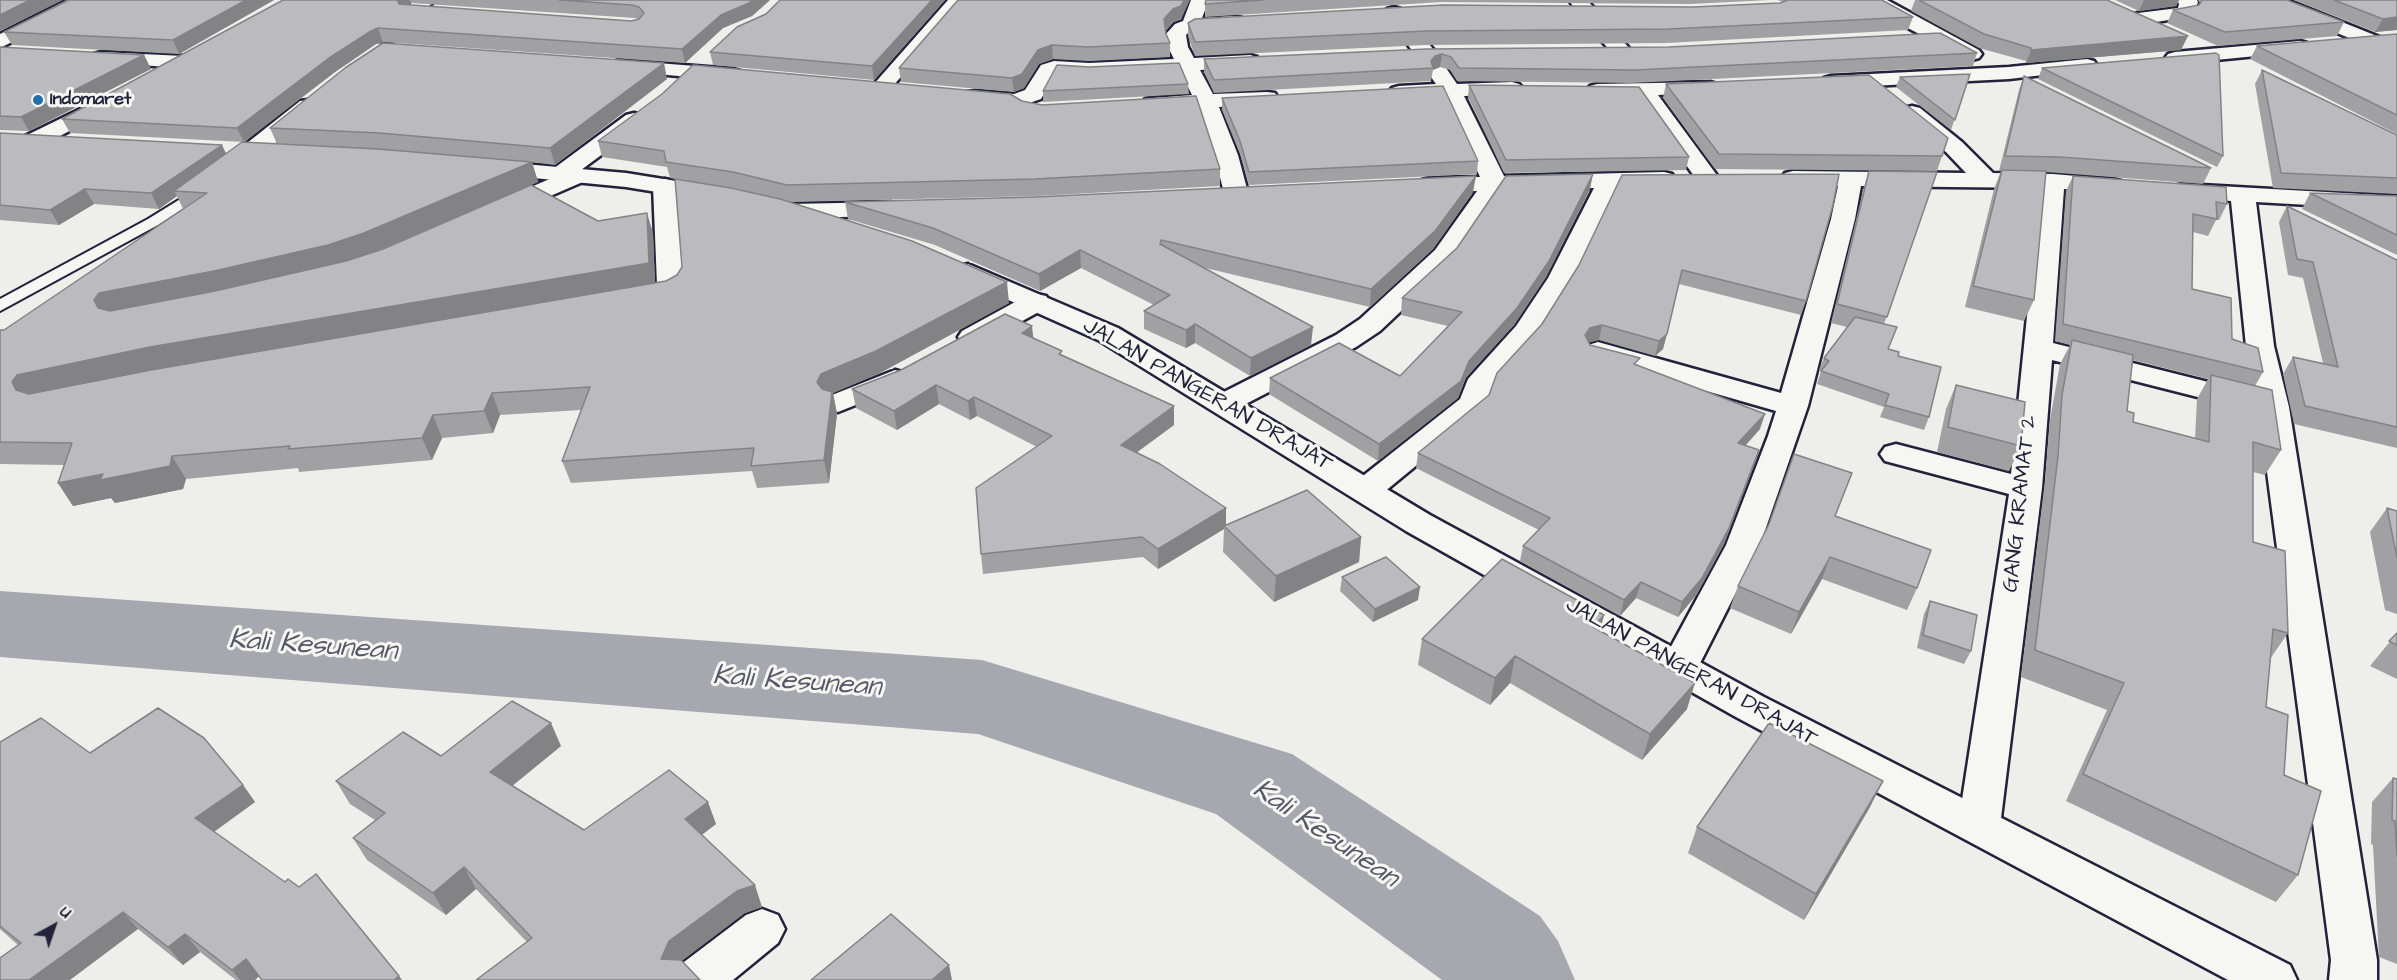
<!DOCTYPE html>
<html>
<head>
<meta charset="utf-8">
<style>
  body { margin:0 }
  #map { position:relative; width:2397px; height:980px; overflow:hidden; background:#eeeeeb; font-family:"Architects Daughter",sans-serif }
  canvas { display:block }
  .north { position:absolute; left:24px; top:896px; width:60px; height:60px; -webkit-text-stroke:4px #f6f6f2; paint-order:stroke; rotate:40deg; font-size:16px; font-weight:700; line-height:24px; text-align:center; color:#22223b }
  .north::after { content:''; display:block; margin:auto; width:21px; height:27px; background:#22223b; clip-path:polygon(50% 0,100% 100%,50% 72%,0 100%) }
</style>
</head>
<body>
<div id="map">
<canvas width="2397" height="980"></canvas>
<div class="north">U</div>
</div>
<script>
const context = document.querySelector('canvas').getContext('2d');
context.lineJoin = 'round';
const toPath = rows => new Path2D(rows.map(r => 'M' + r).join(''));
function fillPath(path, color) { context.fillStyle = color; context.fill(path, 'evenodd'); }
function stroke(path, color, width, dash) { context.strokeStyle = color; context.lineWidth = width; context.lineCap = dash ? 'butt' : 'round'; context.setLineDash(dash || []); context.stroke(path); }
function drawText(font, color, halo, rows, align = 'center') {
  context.font = font + ' "Architects Daughter",sans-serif'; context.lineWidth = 6; context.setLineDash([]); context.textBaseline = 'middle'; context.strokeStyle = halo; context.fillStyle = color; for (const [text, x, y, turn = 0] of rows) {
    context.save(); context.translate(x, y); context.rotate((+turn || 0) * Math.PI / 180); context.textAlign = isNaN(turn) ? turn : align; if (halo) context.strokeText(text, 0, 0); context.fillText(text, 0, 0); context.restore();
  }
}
const river = toPath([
  [0,591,982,660,1292,754,1540,916,1558,941,1575,980,1442,980,1216,814,978,734,0,657,0,591]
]);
const lane = toPath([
  [203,185,210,189,208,192,158,225,0,311,0,299,148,219,203,185]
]);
const street = toPath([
  [67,0,90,0,88,4,0,48,0,34,67,0],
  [415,0,436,0,418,15,393,41,379,41,376,37,381,29,415,0],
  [948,0,967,0,887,93,880,95,873,93,869,89,873,85,948,0],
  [1191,0,1209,0,1202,18,1235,16,1242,18,1245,22,1242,26,1235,28,1194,30,1189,32,1186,35,1188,47,1194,58,1250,55,1257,57,1260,61,1257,65,1250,67,1200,70,1213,94,1267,92,1275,93,1278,98,1275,103,1267,104,1219,107,1238,155,1249,196,1246,201,1237,203,1228,201,1225,196,1214,155,1198,108,1153,110,1145,109,1142,104,1145,99,1153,98,1192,95,1180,71,1089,75,1056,73,1041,99,1017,107,975,103,967,102,964,97,967,92,975,91,1014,94,1025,90,1041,65,1054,61,1089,63,1174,59,1168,47,1166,34,1175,24,1183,21,1191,0],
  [1569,0,1587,0,1629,48,1632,52,1629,56,1615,56,1579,16,1569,0],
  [1865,0,1887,0,1979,50,1982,54,1979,58,1972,60,1965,58,1904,26,1865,0],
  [2177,0,2197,0,2198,2,2193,16,2138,25,2131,23,2128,19,2131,15,2138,13,2178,8,2179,4,2177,0],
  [2262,0,2287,0,2397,44,2397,57,2264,4,2262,0],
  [1394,7,1401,9,1433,49,1457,84,1512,82,1519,84,1523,88,1519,92,1512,94,1464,96,1504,176,1664,172,1672,174,1676,179,1672,184,1664,186,1618,187,1574,278,1537,337,1493,387,1489,403,1485,409,1378,497,1366,500,1354,497,1350,490,1354,483,1460,399,1468,379,1516,326,1548,278,1594,188,1502,190,1453,262,1380,331,1356,347,1234,410,1223,413,1212,410,1208,404,1212,398,1336,335,1360,319,1435,250,1477,191,1430,192,1422,190,1418,185,1422,180,1430,178,1480,177,1443,97,1399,98,1392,96,1388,92,1392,88,1399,86,1436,84,1385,13,1387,9,1394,7],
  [2300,41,2307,43,2310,47,2307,51,2175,64,2168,62,2165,58,2168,54,2175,52,2300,41],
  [101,52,184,56,191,58,194,62,191,66,184,68,94,62,91,58,94,54,101,52],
  [2087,59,2094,61,2097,65,2094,69,2009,79,1831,88,1824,86,1821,82,1824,78,1831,76,2009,67,2087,59],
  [620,60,733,69,740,71,743,75,740,79,733,81,613,70,610,66,613,62,620,60],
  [1710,82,1717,84,1721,88,1717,92,1658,95,1719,178,1715,183,1707,185,1699,183,1637,96,1597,96,1590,94,1586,90,1590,86,1597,84,1710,82],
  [105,97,113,98,116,103,113,108,41,146,33,148,25,146,22,141,25,136,105,97],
  [308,100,316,101,319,106,316,111,258,157,250,159,242,157,239,152,242,147,300,101,308,100],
  [1912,106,1920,108,1962,142,1993,173,2053,174,2113,179,2121,181,2125,186,2121,191,2113,193,2064,189,2053,343,2256,394,2246,346,2231,201,2174,196,2171,191,2174,186,2183,184,2397,196,2397,210,2256,202,2274,346,2289,407,2377,960,2377,980,2329,980,2331,960,2258,403,2256,406,2245,409,2052,360,2042,488,2000,826,1994,838,1979,844,1964,838,1958,826,2009,494,1885,461,1880,454,1885,447,1896,444,2011,474,2040,188,1861,186,1855,219,1808,406,1760,545,1693,677,1679,681,1665,677,1660,667,1726,545,1768,436,1776,411,1588,357,1584,351,1588,345,1598,342,1781,393,1831,219,1838,186,1793,185,1785,183,1781,178,1785,173,1793,171,1966,173,1946,152,1904,118,1901,113,1904,108,1912,106],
  [634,113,642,115,645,120,642,125,581,170,589,176,585,181,511,213,502,215,493,213,490,208,493,203,552,178,549,174,553,169,626,115,634,113],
  [665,179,673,181,677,186,685,288,681,294,671,300,639,306,629,304,625,298,629,292,657,285,653,186,657,181,665,179],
  [890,202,899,204,902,209,899,214,890,216,790,218,781,216,778,211,781,206,790,204,890,202],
  [1036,294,1046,296,1050,302,1046,308,982,343,972,346,962,343,958,337,962,331,1026,296,1036,294],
  [895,370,906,373,910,379,906,385,838,412,827,409,823,403,827,397,895,370],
  [762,909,778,915,785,929,778,943,733,980,673,980,680,965,746,915,762,909]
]);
const secondary = toPath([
  [490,161,626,173,719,188,728,190,731,195,728,200,719,202,626,187,482,173,478,168,482,163,490,161],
  [968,264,1118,328,1430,515,1764,697,2290,965,2297,980,2228,980,1736,717,1406,531,1098,340,959,278,955,272,959,266,968,264]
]);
const wall = toPath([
  [274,0,179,54,12,45,4,32],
  [283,0,770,0,752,16,723,28,685,63,383,42,376,44,335,72,244,142,70,133,62,119],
  [411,3,635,18,639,19,631,21,404,5],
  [780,0,945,0,874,80,713,65,710,52,766,14],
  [1206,0,1770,0,1690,4,1441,2,1205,17,1205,4],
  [1777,0,1882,0,1913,17,1908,30,1666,43,1426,45,1195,56,1188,36,1188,23,1693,7,1780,3,1784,2],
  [1915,0,2107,0,2181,50,2026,63,2026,61,1979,48,1911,11],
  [2115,0,2179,0,2176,6,2139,11],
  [2198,0,2287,0,2344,22,2337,36,2218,46,2167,23,2173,10,2199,5,2200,3],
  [2294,0,2397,0,2397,30,2375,32],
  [1181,19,1173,22,1165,31,1170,43,1170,57,1089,61,1053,59,1039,64,1024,88,1014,92,901,82,899,68],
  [2397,34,2397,134,2250,59,2257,46],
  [0,47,144,55,151,69,29,131,0,130],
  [1427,49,1977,53,1973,66,1632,83,1457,81,1450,70,1440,67,1433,70,1431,81,1214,93,1204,72,1204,59],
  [2042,68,2223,156,2217,167,2038,79],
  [2262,70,2397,135,2397,194,2273,188,2255,84],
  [1970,74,1951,130,1896,87,1900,77],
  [2024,76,2211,168,2203,184,2046,172,2034,300,2024,321,1965,307,1994,189,2001,171,1999,171,2019,90],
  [667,79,555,165,532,162,538,182,378,251,598,221,653,233,655,283,666,281,677,275,682,267,675,179,670,178,667,167,602,157,598,141,1022,101,1220,169,1220,186,1036,196,790,202,734,188,1009,303,880,373,833,393,837,414,829,483,757,488,752,471,571,483,562,461,581,410,500,415,493,433,442,438,432,460,299,472,298,468,186,479,183,489,115,503,111,498,73,506,58,483,64,465,0,464,0,330,4,330,183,209,177,196,159,209,94,204,59,225,0,220,0,133,222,145,226,154,277,144,270,128],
  [1188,84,1189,94,1043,102,1043,91],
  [1666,84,1948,138,1937,171,1715,169,1663,98],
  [1469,85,1689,157,1686,170,1504,173,1468,97],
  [1222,98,1478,161,1477,174,1249,185,1240,154,1222,110],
  [1869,171,1937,172,1884,324,1888,349,1898,356,1929,417,1924,430,1880,417,1884,407,1817,384,1821,371,1819,370,1824,358,1847,327,1831,323,1864,187],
  [1622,175,1806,301,1801,315,1679,284,1663,349,1655,356,1599,340,1589,342,1590,345,1638,365,1760,429,1745,446,1754,465,1724,544,1697,594,1678,617,1636,598,1620,616,1520,561,1523,546,1539,530,1416,468,1418,453,1489,395,1542,324,1579,265],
  [2073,176,2227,204,2219,220,2216,220,2208,236,2193,232,2192,289,2232,339,2263,372,2255,386,2281,450,2265,475,2253,472,2253,542,2288,633,2270,659,2266,707,2284,775,2298,875,2276,902,2066,801,2107,710,2021,677,2045,481,2050,420,2060,364,2070,345,2055,341,2066,191],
  [2133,360,2208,379,2197,399,2195,439,2133,422,2127,411],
  [1590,189,1546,277,1514,325,1466,377,1458,398,1378,461,1269,394,1270,378,1400,376,1448,326,1401,315,1402,298],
  [1473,192,1433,249,1370,307,1201,267,1311,345,1250,376,1195,343,1186,348,1144,329,1144,311,1154,305,1081,268,1040,291,935,245,848,219,845,202],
  [2310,193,2397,196,2397,255,2302,209],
  [2287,206,2397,260,2397,448,2294,424,2283,374,2293,357,2323,363,2303,278,2288,275,2279,222],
  [1033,338,1063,355,1174,406,1174,425,1137,452,1226,508,1226,526,1361,537,1359,562,1274,602,1223,552,1224,529,1158,569,1143,557,983,574,981,554,1037,447,977,416,970,420,939,404,897,430,856,408,852,389],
  [1956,385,2021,446,2009,471,1937,452,1946,409],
  [1844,494,1835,517,1917,588,1907,610,1822,579,1791,634,1730,608,1738,586],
  [2387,508,2397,511,2397,614,2385,610,2370,532],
  [1342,577,1418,600,1373,622,1340,591],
  [1930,601,1971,651,1964,664,1917,648,1924,614],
  [1604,615,1600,631,1687,709,1642,760,1510,683,1490,705,1418,665,1422,639],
  [2397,633,2397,679,2370,666],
  [0,742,90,753,243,785,255,802,214,832,259,976,255,980,236,980,200,952,183,965,138,929,18,945,0,929],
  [561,746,512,786,584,830,716,824,702,835,762,907,745,913,527,942,476,889,446,915,367,860,353,838,375,820,350,804,336,781,441,756],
  [2393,778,2397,779,2397,964,2379,957,2373,845,2371,844,2372,802],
  [1870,807,1804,920,1688,853,1697,827]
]);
const shadedWall = toPath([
  [30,0,63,0,0,31,0,15],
  [246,0,274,0,179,54,173,40],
  [396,0,410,0,411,3,403,5,400,10],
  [753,0,770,0,752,16,723,28,685,63,682,49,721,15],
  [932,0,945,0,874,80,872,66],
  [1184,0,1190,0,1181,19,1173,22,1164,32,1164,19,1173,9],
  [2144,0,2179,0,2176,6,2139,11],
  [2397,17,2397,30,2375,32,2383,19],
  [378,28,383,42,376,44,335,72,244,142,237,128,329,58,371,31],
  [2188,36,2181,50,2026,63,2031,50],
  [1052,45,1053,59,1039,64,1024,88,1014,92,1012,78,1038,50],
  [1442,54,1440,67,1433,70,1431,61,1435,56],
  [144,55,151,69,29,131,21,117],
  [664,63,667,79,555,165,550,148],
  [222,145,229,160,174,191,177,196,159,209,151,193],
  [532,162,538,182,372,253,337,265,112,314,98,308,94,300,99,293],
  [1593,174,1590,189,1546,277,1514,325,1466,377,1458,398,1378,461,1379,444],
  [1476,176,1473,192,1433,249,1370,307,1371,289],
  [85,189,94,204,59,225,50,210],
  [647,213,653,233,655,284,32,397,16,390,12,382,17,375],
  [1080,250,1081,268,1040,291,1039,274],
  [1007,282,1009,303,880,373,833,393,837,414,829,483,824,460,825,396,817,382,821,374],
  [1195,324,1195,343,1186,348,1186,330],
  [1602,325,1599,340,1587,343,1585,335,1590,328],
  [1032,326,1034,344,1022,333],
  [1313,327,1311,345,1250,376,1251,358],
  [1667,334,1663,349,1655,356,1659,341],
  [936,385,939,404,897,430,894,411],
  [492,393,500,415,493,433,484,411],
  [974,397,977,416,970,420,968,401],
  [1174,406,1174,425,1121,464,1121,445],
  [1765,414,1760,429,1733,459,1738,443],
  [433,415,442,438,432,460,422,438],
  [1759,450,1754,465,1724,544,1697,594,1678,617,1682,602],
  [172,456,186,479,183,489,115,503,111,498,73,506,58,483],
  [1226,508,1226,527,1224,526,1224,529,1158,569,1158,549],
  [1361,537,1359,562,1274,602,1276,576],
  [1830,557,1822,579,1791,634,1799,612],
  [1641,582,1636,598,1620,616,1624,600],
  [1420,587,1418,600,1373,622,1375,609],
  [1604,615,1597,641,1593,627],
  [1515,656,1510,683,1490,705,1495,678],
  [1695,683,1687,709,1642,760,1650,734],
  [551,723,561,746,501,795,490,772],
  [1883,781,1870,807,1804,920,1816,894],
  [243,785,255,802,208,836,195,818],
  [708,802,716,824,693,841,685,819],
  [464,867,476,889,446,915,433,893],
  [755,885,762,907,745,913,679,963,661,959,669,941,737,891],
  [123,912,138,929,70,980,29,980],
  [185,934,200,952,183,965,168,947],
  [246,959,259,976,255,980,240,980,232,970],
  [949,965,952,980,932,980],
  [399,976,402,980,394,980]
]);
const building = toPath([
  [0,0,30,0,0,15,0,0],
  [69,0,246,0,173,40,4,32,69,0],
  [283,0,397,0,399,4,631,21,639,19,644,13,639,7,632,5,559,0,753,0,749,3,721,15,682,49,378,28,371,31,329,58,237,128,62,119,283,0],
  [780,0,932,0,872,66,710,52,737,27,766,14,780,0],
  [958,0,1184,0,1181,6,1173,9,1164,19,1166,34,1170,43,1088,47,1052,45,1038,50,1022,74,1012,78,899,68,958,0],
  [1206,0,1263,0,1205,4,1206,0],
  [1788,0,1882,0,1913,17,1669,29,1427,31,1195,42,1188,23,1195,19,1443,5,1693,7,1780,3,1788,0],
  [1919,0,2107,0,2188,36,2031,50,2031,48,1984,34,1919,0],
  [2202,0,2287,0,2344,22,2225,32,2173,10,2199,5,2202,0],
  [2334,0,2397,0,2397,17,2383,19,2334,0],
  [1940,33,1977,53,1635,70,1459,68,1451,57,1442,54,1435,56,1431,61,1433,68,1214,80,1204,59,1427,49,1669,47,1940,33],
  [2397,34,2397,115,2257,46,2397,34],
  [383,43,664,63,550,148,380,133,270,128,345,68,383,43],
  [0,47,144,55,21,117,0,116,0,47],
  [2216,53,2219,55,2223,156,2042,68,2216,53],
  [1179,63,1188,84,1043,91,1057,65,1089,67,1179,63],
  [693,65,1010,94,1022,101,1042,105,1196,96,1220,169,1035,179,787,185,733,172,666,162,664,151,598,141,662,94,693,65],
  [2262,70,2397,135,2397,178,2281,173,2262,70],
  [1970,74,1955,120,1900,77,1970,74],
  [1869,75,1948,138,1942,156,1719,154,1666,84,1869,75],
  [2024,76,2211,168,2060,157,2005,156,2024,76],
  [1469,85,1639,87,1689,157,1506,160,1469,85],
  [1443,86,1478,161,1249,172,1240,141,1222,98,1443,86],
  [0,133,222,145,151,193,85,189,50,210,0,205,0,133],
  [242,142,378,149,532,162,364,233,328,245,214,271,99,293,94,300,98,308,110,311,215,291,346,261,383,249,531,185,598,221,647,213,649,263,150,347,17,375,12,382,16,390,29,394,151,370,666,281,677,275,682,267,675,179,731,188,780,199,912,241,1007,282,876,351,821,374,817,382,822,389,832,392,824,460,751,466,754,448,562,461,590,387,492,393,484,411,433,415,422,438,288,449,290,446,172,456,170,466,100,480,103,474,58,483,72,443,0,442,0,330,4,330,207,193,174,191,242,142],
  [2002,170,2046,171,2034,300,1973,286,2002,170],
  [1869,171,1937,172,1887,317,1837,304,1869,171],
  [1593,174,1549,261,1517,308,1469,361,1461,381,1379,444,1270,378,1339,343,1400,376,1462,312,1402,298,1457,248,1506,176,1593,174],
  [1839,174,1833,205,1806,301,1682,270,1667,334,1659,341,1602,325,1590,328,1585,335,1590,345,1640,358,1634,364,1765,414,1738,443,1759,450,1729,528,1702,578,1682,602,1641,582,1624,600,1523,546,1550,518,1418,453,1489,395,1497,373,1542,324,1579,265,1622,175,1839,174],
  [1476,176,1435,231,1371,289,1161,240,1160,244,1313,327,1251,358,1195,324,1186,330,1144,311,1170,295,1080,250,1039,274,933,228,845,202,1035,197,1476,176],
  [2073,176,2226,187,2227,204,2216,202,2217,219,2193,214,2192,289,2231,298,2232,339,2258,348,2263,372,2063,324,2073,176],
  [2310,193,2397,196,2397,235,2310,193],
  [2287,206,2397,260,2397,427,2305,406,2293,357,2338,367,2313,262,2297,259,2287,206],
  [1005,314,1032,326,1022,333,1062,351,1059,354,1174,406,1121,445,1160,464,1226,508,1158,549,1142,537,981,554,976,488,1052,436,974,397,968,401,936,385,894,411,852,389,901,370,1005,314],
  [1855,317,1897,327,1888,349,1899,352,1898,356,1941,367,1929,417,1885,405,1889,394,1821,371,1829,361,1824,358,1855,317],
  [2072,340,2133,355,2127,411,2134,413,2133,422,2209,442,2211,375,2272,390,2281,450,2253,442,2253,542,2285,551,2288,633,2273,629,2266,707,2288,715,2284,775,2321,791,2298,875,2083,774,2124,683,2035,650,2058,456,2062,395,2072,340],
  [1956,385,2025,402,2021,446,1948,427,1956,385],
  [1794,454,1852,473,1835,516,1931,550,1917,588,1830,557,1799,612,1738,586,1769,524,1794,454],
  [1307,490,1361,537,1276,576,1224,526,1307,490],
  [2387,508,2397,511,2397,558,2387,508],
  [1386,557,1420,587,1375,609,1342,577,1386,557],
  [1502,559,1604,615,1593,627,1695,683,1650,734,1515,656,1495,678,1422,639,1502,559],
  [1930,601,1977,615,1971,651,1923,635,1930,601],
  [2397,633,2397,645,2389,641,2397,633],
  [512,701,551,723,490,772,584,830,669,770,708,802,685,819,755,885,737,891,669,941,661,959,681,960,700,980,476,980,532,938,464,867,433,893,353,838,385,813,336,781,403,732,441,756,512,701],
  [158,708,204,738,243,785,195,818,285,882,288,879,299,887,316,874,399,976,394,980,262,980,246,959,232,970,185,934,168,947,123,912,29,980,0,980,0,958,21,943,0,926,0,742,41,718,90,753,158,708],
  [1769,723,1883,781,1816,894,1697,827,1769,723],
  [2393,778,2397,779,2397,856,2395,821,2392,820,2393,778],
  [891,914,949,965,932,980,811,980,891,914]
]);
const markers = [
  [38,100,6,"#1f6fb2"]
];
const farPoinames = [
  ["Indomaret",50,100]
];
const streetNames = [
  ["JALAN PANGERAN DRAJAT",1207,396,30],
  ["GANG KRAMAT 2",2021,504,-84],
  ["JALAN PANGERAN DRAJAT",1691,673,29]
];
const nearWaternames = [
  ["Kali Kesunean",313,647,4],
  ["Kali Kesunean",797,683,4],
  ["Kali Kesunean",1325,835,34]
];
fillPath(river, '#a7a7af');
stroke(lane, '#22223b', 4);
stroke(street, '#22223b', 5);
stroke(secondary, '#22223b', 5);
fillPath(lane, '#f6f6f2');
fillPath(street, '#f6f6f2');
fillPath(secondary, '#f6f6f2');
fillPath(wall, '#a1a1a4');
fillPath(shadedWall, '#838386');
fillPath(building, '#bbbbbf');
stroke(building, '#838386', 1.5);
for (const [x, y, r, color] of markers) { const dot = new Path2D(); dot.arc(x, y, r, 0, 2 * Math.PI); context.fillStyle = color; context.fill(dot); stroke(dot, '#f6f6f2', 2); }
drawText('bold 18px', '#22223b', '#f6f6f2', farPoinames, 'left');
drawText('22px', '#22223b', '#f6f6f2', streetNames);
drawText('italic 28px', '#575769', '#f6f6f2', nearWaternames);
</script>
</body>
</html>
